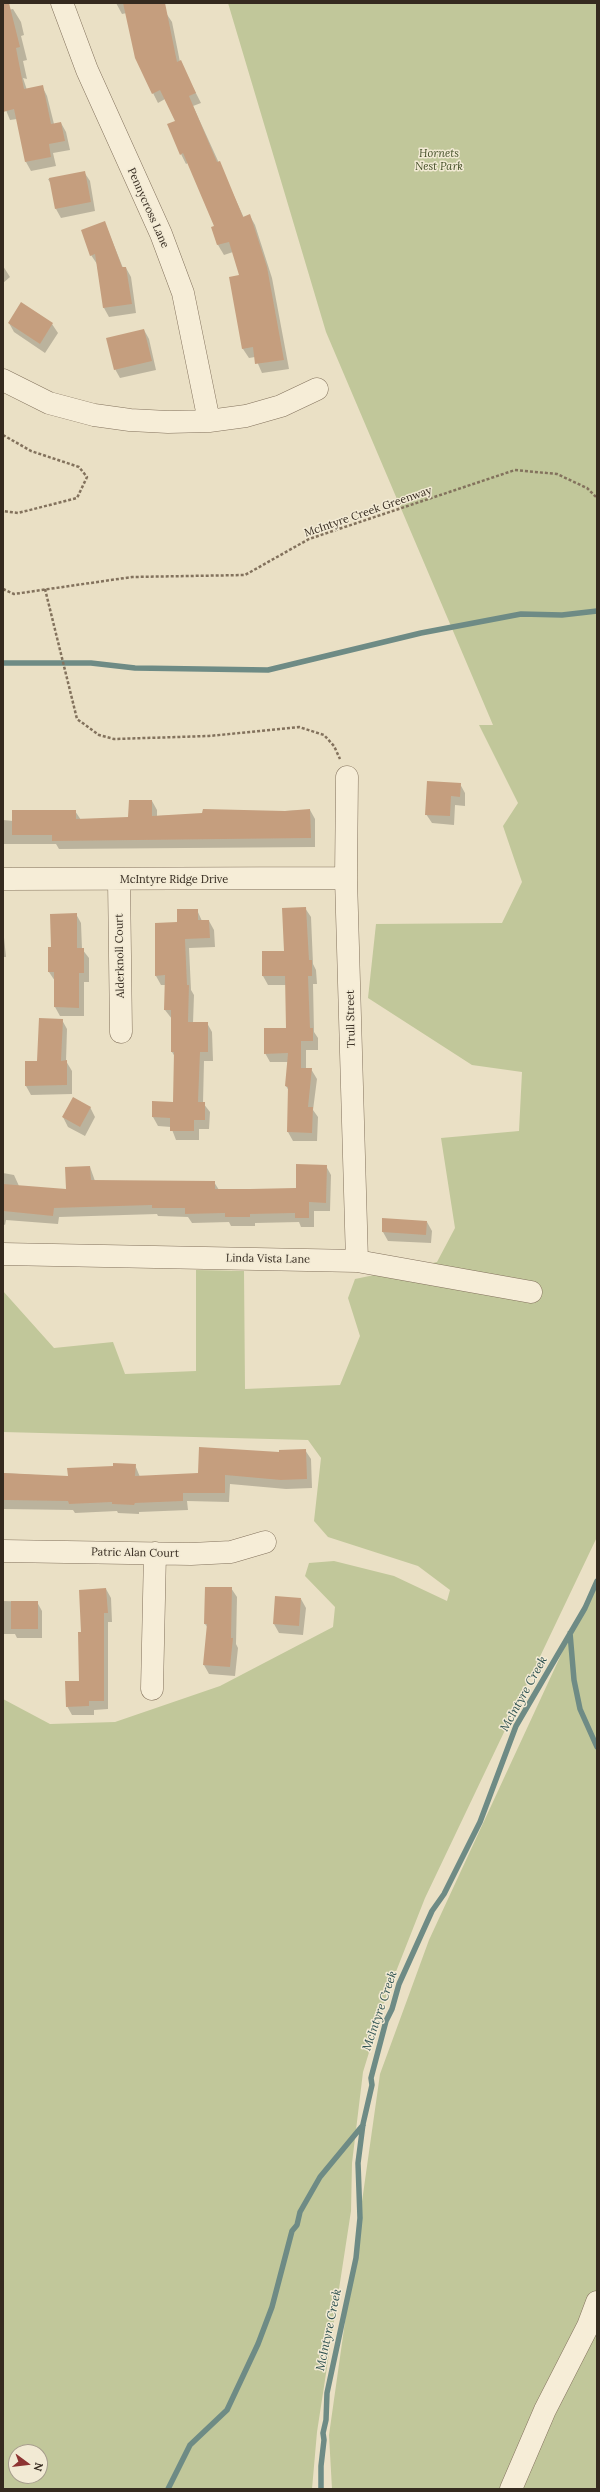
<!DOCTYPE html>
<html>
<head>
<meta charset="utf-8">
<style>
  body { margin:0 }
  #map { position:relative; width:600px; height:2492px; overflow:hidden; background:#eae0c5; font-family:Lora,serif }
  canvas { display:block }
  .frame { position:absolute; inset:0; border:4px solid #352a1f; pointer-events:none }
  .north { position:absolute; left:8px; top:2444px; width:40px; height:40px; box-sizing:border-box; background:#f2ead4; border:1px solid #a69d8c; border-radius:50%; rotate:105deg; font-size:11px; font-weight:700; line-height:16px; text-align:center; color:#352a1f }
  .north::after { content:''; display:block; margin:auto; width:14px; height:18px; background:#8d3432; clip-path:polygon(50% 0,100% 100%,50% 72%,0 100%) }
</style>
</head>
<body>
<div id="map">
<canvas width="600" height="2492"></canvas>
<div class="frame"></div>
<div class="north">N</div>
</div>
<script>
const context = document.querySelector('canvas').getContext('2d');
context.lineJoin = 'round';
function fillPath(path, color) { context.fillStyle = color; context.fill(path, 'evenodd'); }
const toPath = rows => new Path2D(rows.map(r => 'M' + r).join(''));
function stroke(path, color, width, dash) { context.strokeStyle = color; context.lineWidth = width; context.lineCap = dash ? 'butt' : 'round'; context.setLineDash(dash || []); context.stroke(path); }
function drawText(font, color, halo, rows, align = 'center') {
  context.font = font + ' Lora,serif'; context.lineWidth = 3; context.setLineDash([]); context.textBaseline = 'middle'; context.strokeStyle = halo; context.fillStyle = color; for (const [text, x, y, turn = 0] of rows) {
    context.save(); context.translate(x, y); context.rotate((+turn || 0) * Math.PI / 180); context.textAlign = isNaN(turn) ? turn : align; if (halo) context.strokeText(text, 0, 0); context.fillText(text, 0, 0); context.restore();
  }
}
const green = toPath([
  [228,3,597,3,597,1537,425,1898,386,1997,363,2072,352,2163,351,2211,317,2432,312,2489,3,2489,3,1699,50,1724,115,1722,220,1686,333,1627,335,1607,305,1576,309,1563,334,1561,394,1576,447,1601,450,1590,418,1566,328,1537,314,1521,321,1458,308,1440,3,1432,3,1291,54,1348,113,1342,125,1374,196,1371,196,1270,244,1271,245,1389,340,1385,360,1336,348,1298,355,1279,437,1262,455,1228,441,1138,519,1131,522,1072,472,1065,368,998,376,924,502,923,522,882,503,826,518,803,479,725,493,725,326,332],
  [16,2452,40,2452,40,2476,16,2476],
  [597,1577,597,2489,332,2489,329,2435,380,2074,429,1940]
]);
const shadow = toPath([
  [116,3,156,3,166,13,172,22,180,62,201,103,193,106,244,218,250,216,255,225,272,278,289,369,262,373,255,357,249,358,243,349,240,275,233,252,224,255,218,245,212,228,215,227,188,163,186,164,181,154,176,122,165,99,158,103,153,93,127,13,122,14],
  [13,9,21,22,24,35,21,36,27,60,23,61,27,79,23,78,27,90,42,86,47,96,54,124,61,123,66,132,70,150,53,153,56,166,31,171,26,162,17,119,10,120,3,103,3,11],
  [84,172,90,181,95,211,61,218,56,209,53,187,48,179],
  [105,223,123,268,126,268,131,277,136,313,109,317,104,308,97,264,91,255],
  [3,266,10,277,3,283],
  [22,304,52,324,58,333,45,353,14,332,9,323],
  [144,330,149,339,156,370,120,378,115,369],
  [460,784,465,793,465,806,455,805,454,825,432,823,426,814],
  [152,801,157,810,157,816,310,810,315,819,315,847,59,849,56,844,3,844,3,820,13,821,75,811,81,820,129,818],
  [305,908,311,917,313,964,316,970,317,984,313,984,314,1032,318,1038,318,1050,306,1050,306,1069,311,1069,317,1079,313,1110,318,1117,317,1141,293,1141,288,1132,289,1091,286,1086,288,1062,270,1062,265,1053,287,1029,286,985,268,985,263,976,285,952],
  [197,910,202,921,209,921,214,930,215,947,189,948,191,990,194,995,193,1023,207,1023,212,1032,213,1061,204,1061,203,1103,210,1112,209,1129,199,1129,199,1140,176,1140,171,1127,158,1126,153,1117,153,1102,174,1103,175,1057,172,1052,172,1019,165,1010,165,985,161,985,156,976,178,923],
  [76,914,81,923,82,949,89,958,89,982,84,982,84,1016,60,1016,55,1007,55,981,49,972,52,948],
  [3,928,6,957,3,957],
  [62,1020,67,1029,66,1061,72,1071,72,1094,31,1095,26,1086],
  [90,1107,95,1117,85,1136,68,1127,63,1117],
  [326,1166,331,1175,330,1211,314,1211,314,1227,301,1227,299,1222,255,1223,255,1226,231,1226,229,1222,192,1223,188,1217,158,1216,157,1214,59,1217,58,1224,6,1220,5,1225,3,1224,3,1173,14,1175,19,1186,67,1190,90,1167,95,1181,214,1182,219,1190,297,1189],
  [383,1219,427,1222,432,1231,431,1243,388,1241,383,1232],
  [305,1450,311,1459,312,1488,286,1489,230,1484,229,1502,187,1501,188,1510,139,1512,139,1514,118,1513,117,1511,75,1513,73,1510,3,1509,3,1473,69,1477,135,1465,140,1477,199,1474,280,1453],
  [231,1588,237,1597,236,1644,238,1648,235,1676,209,1674,204,1665,208,1628,205,1624],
  [106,1589,111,1598,112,1622,108,1622,108,1709,94,1710,94,1715,72,1715,67,1706,80,1682],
  [301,1599,306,1608,303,1635,279,1633,274,1624],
  [3,1601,37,1602,42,1611,42,1638,17,1638,15,1634,3,1634]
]);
const stream = toPath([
  [3,663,91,663,135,668,268,670,421,633,521,614,562,615,597,611],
  [570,1633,574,1680,580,1709,597,1747],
  [168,2489,190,2445,227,2410,258,2344,272,2307,292,2231,297,2225,300,2212,320,2177,363,2125],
  [321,2489,321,2466,324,2440,323,2433,326,2420,327,2393,356,2258,360,2218,358,2163,363,2124,372,2085,371,2078,386,2021,392,2009,399,1984,432,1911,444,1894,480,1822,516,1726,585,1608,597,1581]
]);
const building = toPath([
  [3,3,9,3,20,47,16,48,24,89,43,85,51,124,61,122,65,141,49,144,51,157,25,162,14,109,3,112],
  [123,3,165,3,177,62,181,60,196,93,189,96,217,162,220,161,243,217,250,214,267,267,284,360,255,364,253,347,242,349,229,277,239,275,229,242,217,245,211,227,214,226,183,153,180,155,167,124,175,121,160,90,152,94,135,58],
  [85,171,91,202,55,209,49,178],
  [105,221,122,267,126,267,132,304,103,308,95,254,90,256,81,230],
  [21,302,53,323,40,344,8,323],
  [144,329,152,361,114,370,106,338],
  [427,781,461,783,460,797,451,796,450,816,425,815],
  [129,800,152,800,152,816,202,813,203,809,285,811,310,809,311,838,52,841,52,835,12,835,12,810,76,810,76,819,128,817],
  [306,907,309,960,312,960,312,976,308,976,310,1028,313,1028,313,1041,301,1041,301,1068,312,1068,308,1107,313,1107,312,1133,287,1132,288,1087,285,1086,288,1053,264,1054,264,1028,286,1028,285,976,262,976,262,951,284,951,282,908],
  [177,909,198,909,198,920,209,920,210,938,185,939,187,985,189,985,188,1022,208,1022,208,1052,200,1052,198,1102,205,1102,205,1120,194,1120,194,1131,170,1131,170,1118,152,1117,152,1101,173,1102,174,1052,171,1052,171,1010,164,1010,165,975,155,976,155,923,177,922],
  [77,913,77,948,84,948,84,973,79,973,79,1008,54,1007,54,972,48,972,48,947,51,947,50,914],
  [39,1018,63,1019,61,1061,67,1060,67,1085,25,1086,25,1061,37,1061],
  [73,1097,91,1107,80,1127,62,1117],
  [296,1164,327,1165,326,1203,309,1202,309,1218,295,1218,295,1213,250,1214,250,1217,225,1217,225,1213,185,1214,185,1208,152,1208,152,1205,54,1208,53,1216,3,1211,3,1184,66,1189,65,1167,90,1166,91,1180,215,1181,215,1189,250,1189,296,1188],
  [382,1218,427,1221,426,1235,382,1232],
  [199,1447,279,1452,279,1450,306,1449,307,1479,281,1480,225,1475,225,1493,183,1493,183,1501,135,1503,134,1505,112,1504,112,1502,69,1504,68,1501,3,1500,3,1473,68,1476,67,1468,113,1466,113,1463,136,1464,135,1476,198,1473],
  [205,1587,232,1587,231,1638,233,1638,230,1667,203,1665,207,1624,204,1624],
  [106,1588,108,1613,104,1613,104,1701,89,1701,89,1706,66,1707,65,1681,79,1681,78,1632,81,1632,79,1590],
  [275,1596,301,1598,299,1626,273,1624],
  [11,1601,38,1601,38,1629,11,1629]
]);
const path = toPath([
  [3,435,31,451,79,467,87,477,77,498,18,513,3,511],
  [3,589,14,594,132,577,245,575,309,539,515,470,557,474,587,488,597,498],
  [45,589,77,719,99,735,114,739,209,736,299,727,324,735,334,746,340,759]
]);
const minor = toPath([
  [62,3,87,70,161,234,183,293,209,421],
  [3,380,49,403,94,415,130,420,168,422,209,421,246,416,281,406,317,389],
  [347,777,346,878,357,1261],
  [3,879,346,878],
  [119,880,121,1032],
  [3,1254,357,1261,531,1292],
  [3,1551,191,1554,231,1552,265,1542],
  [152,1689,155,1553],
  [511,2489,545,2410,588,2326,597,2302]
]);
const parkNames = [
  ["Hornets",439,154],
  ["Nest Park",439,167]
];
const streetNames = [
  ["Pennycross Lane",148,208,66],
  ["McIntyre Creek Greenway",368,512,-19],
  ["McIntyre Ridge Drive",174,880],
  ["Alderknoll Court",120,956,-91],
  ["Trull Street",351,1019,-91],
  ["Linda Vista Lane",268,1259,1],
  ["Patric Alan Court",135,1553,1]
];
const waterNames = [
  ["McIntyre Creek",524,1694,-61],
  ["McIntyre Creek",380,2011,-71],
  ["McIntyre Creek",329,2330,-78]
];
fillPath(green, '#c1c79a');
fillPath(shadow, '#0003');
stroke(stream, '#6e8b85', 5.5);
fillPath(building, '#c59e7e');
stroke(minor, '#83725d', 23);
stroke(path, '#83725d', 2.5, [3, 2]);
stroke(minor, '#f6edd7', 22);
drawText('italic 11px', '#444f28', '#f2ead4', parkNames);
drawText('11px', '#352a1f', '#f2ead4', streetNames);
drawText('italic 12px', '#305352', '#f2ead4', waterNames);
</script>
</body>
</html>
